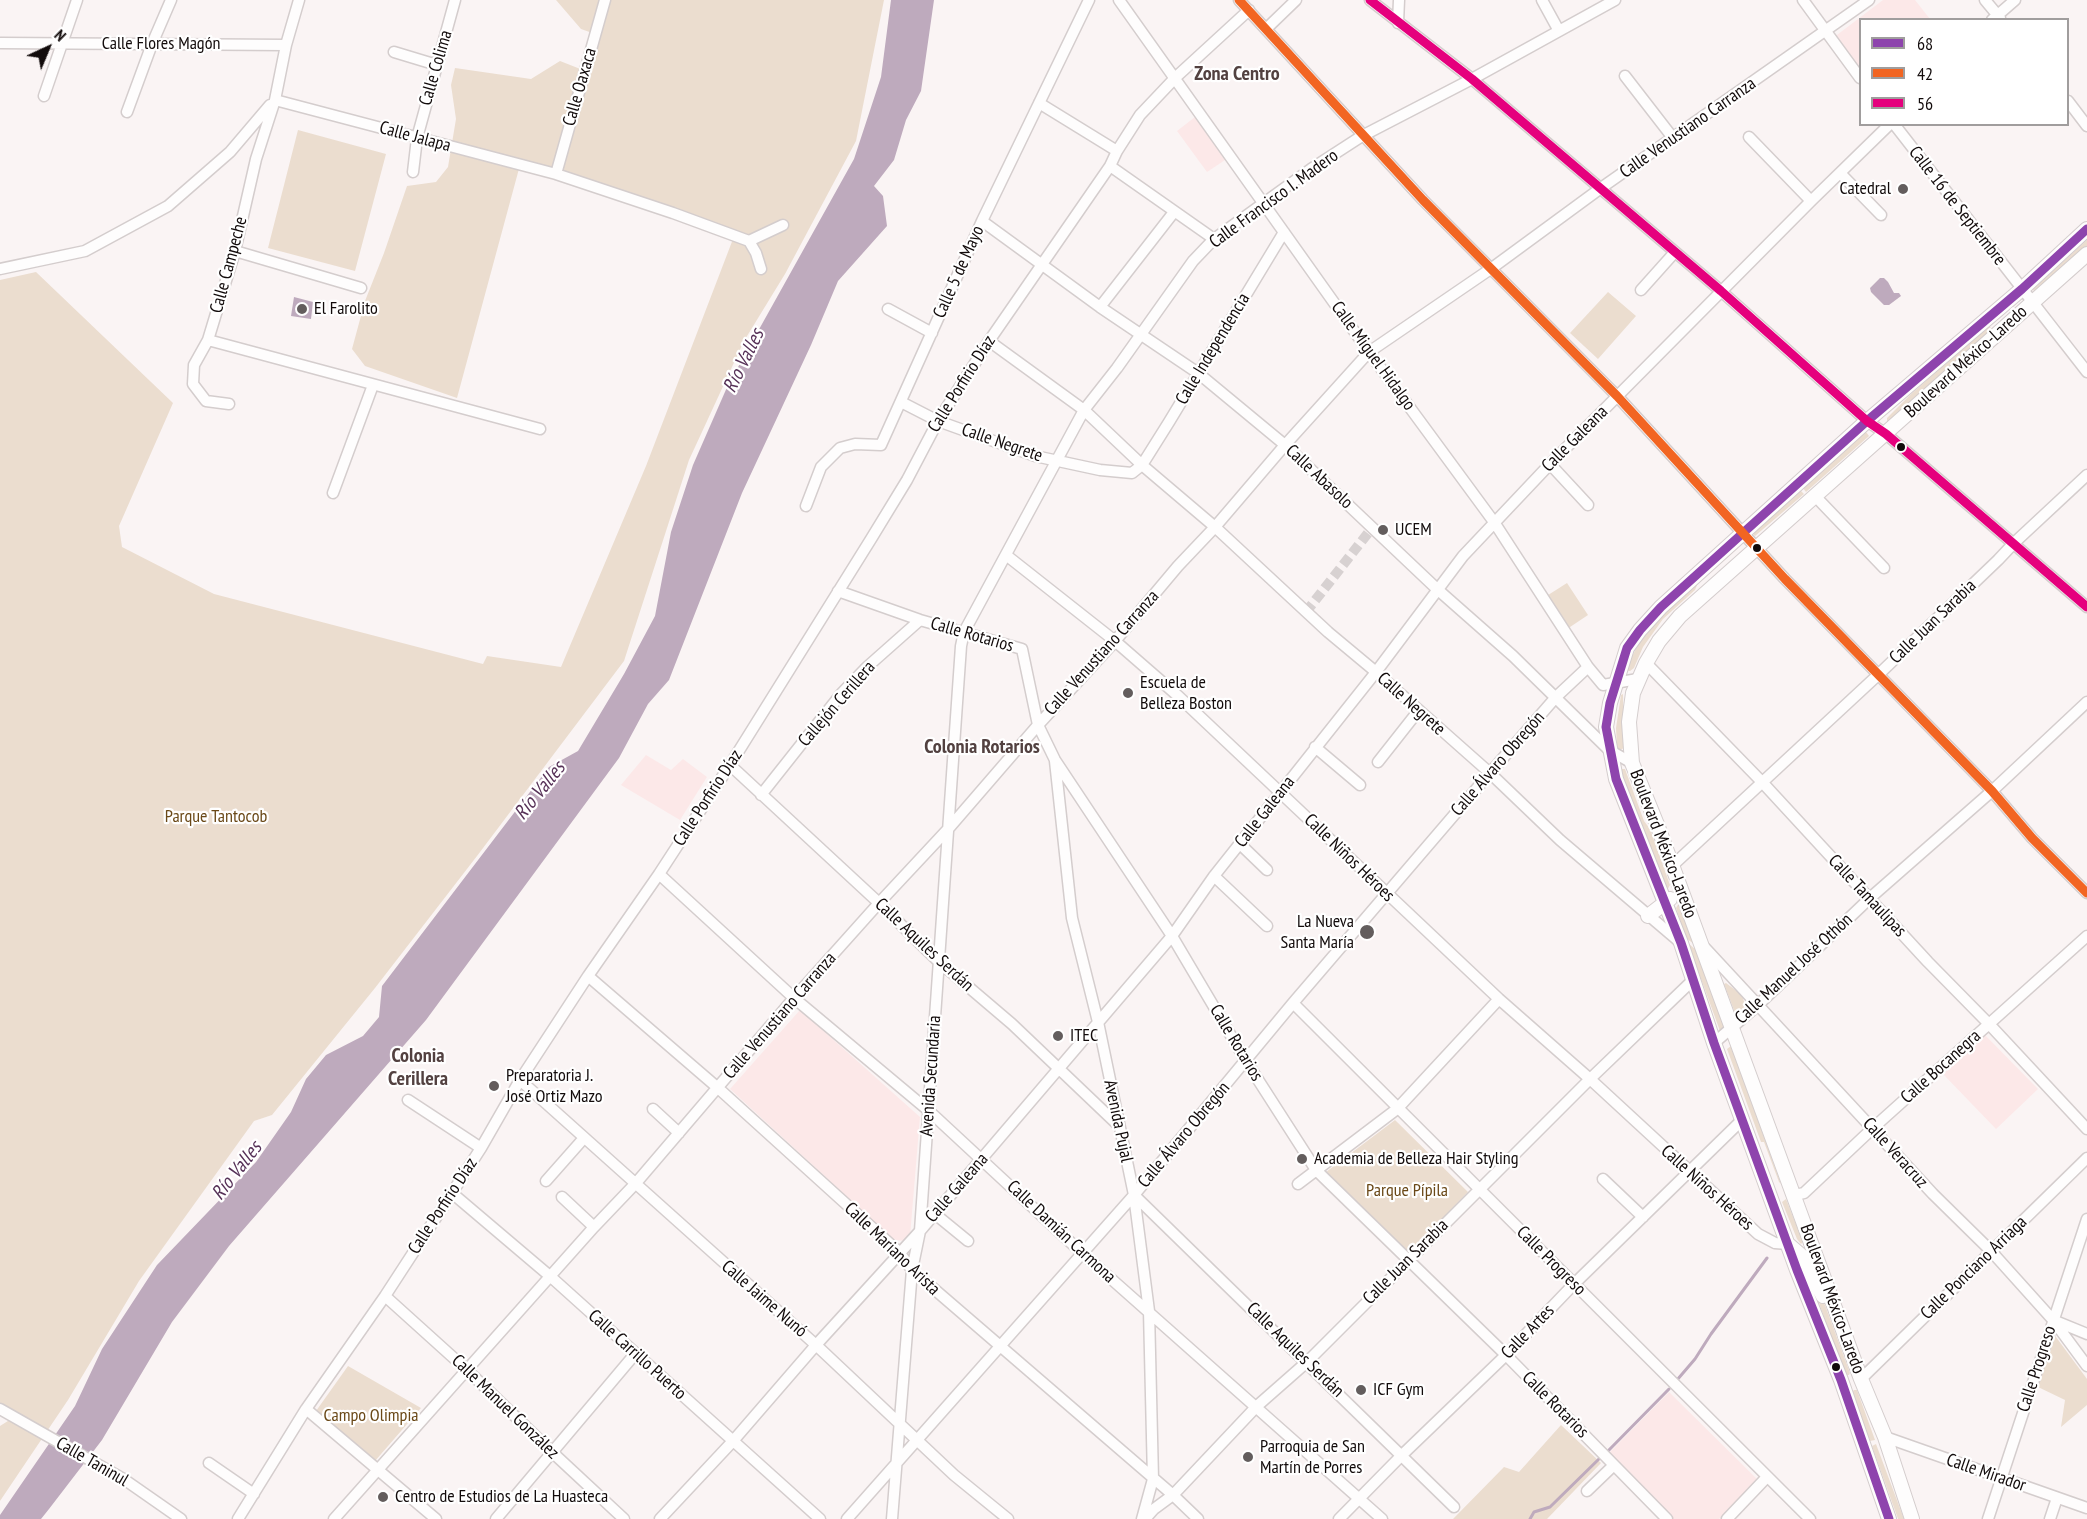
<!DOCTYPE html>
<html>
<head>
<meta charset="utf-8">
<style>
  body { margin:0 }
  #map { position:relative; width:2087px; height:1519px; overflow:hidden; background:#faf4f4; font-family:"PT Sans Narrow",sans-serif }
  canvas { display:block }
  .legend { position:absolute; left:1859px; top:18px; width:210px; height:108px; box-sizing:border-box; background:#fff; border:2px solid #a09d9d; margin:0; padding:8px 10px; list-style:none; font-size:18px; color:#120b0b }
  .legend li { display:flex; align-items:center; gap:12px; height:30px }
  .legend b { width:30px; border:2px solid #a09d9d }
  .north { position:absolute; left:18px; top:18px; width:60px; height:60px; -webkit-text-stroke:4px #fff; paint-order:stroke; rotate:44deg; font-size:16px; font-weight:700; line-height:24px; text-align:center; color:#120b0b }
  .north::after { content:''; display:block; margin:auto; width:21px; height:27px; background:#120b0b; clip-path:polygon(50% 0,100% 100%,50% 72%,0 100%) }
</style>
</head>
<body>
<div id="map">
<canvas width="2087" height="1519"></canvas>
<ul class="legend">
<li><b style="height:8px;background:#8e44ad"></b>68</li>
<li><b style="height:8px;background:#f26522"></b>42</li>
<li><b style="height:8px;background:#e5007d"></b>56</li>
</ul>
<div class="north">N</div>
</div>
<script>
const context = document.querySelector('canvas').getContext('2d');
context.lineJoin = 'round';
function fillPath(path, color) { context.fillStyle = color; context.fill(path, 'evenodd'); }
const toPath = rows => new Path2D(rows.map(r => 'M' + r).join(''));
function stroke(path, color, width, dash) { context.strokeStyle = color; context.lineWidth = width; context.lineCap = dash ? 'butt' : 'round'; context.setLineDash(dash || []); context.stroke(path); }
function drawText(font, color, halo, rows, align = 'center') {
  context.font = font + ' "PT Sans Narrow",sans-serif'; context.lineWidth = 4.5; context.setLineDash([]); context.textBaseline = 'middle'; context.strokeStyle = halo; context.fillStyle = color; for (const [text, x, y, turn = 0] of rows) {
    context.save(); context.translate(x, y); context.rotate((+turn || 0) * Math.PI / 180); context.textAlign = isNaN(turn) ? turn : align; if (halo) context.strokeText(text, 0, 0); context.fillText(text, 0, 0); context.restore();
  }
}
const built = toPath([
  [1883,0,1915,0,1930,19,1860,20,1860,72,1833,38],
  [1195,117,1225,160,1207,172,1177,131],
  [646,755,671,770,683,759,707,777,680,820,621,785],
  [800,1010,920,1117,910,1236,906,1241,894,1240,730,1089],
  [1984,1034,2038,1089,1996,1129,1943,1074],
  [1669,1392,1758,1480,1719,1519,1673,1519,1608,1454]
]);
const green = toPath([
  [556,0,884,0,856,141,785,274,744,341,689,460,624,661,477,856,375,988,272,1115,254,1121,139,1281,68,1400,0,1501,0,1426,19,1414,0,1403,0,280,36,272,173,403,119,526,122,547,214,594,483,664,487,656,561,667,646,466,733,239,520,165,457,398,365,366,352,349,365,301,384,253,407,186,436,182,448,167,456,119,451,85,455,68,531,79,560,61,588,72,598,35,581,29],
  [298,130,386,154,355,271,268,248],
  [2087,240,2087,246,2035,291,2032,290],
  [1608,292,1636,316,1598,359,1570,333],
  [1989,326,1992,329,1887,422,1887,418,1910,395],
  [1866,432,1869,436,1806,492,1803,488],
  [1800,490,1804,494,1755,536,1754,535,1753,533],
  [1738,546,1738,548,1698,583,1695,590,1663,619,1643,647,1634,668,1630,671,1625,670,1640,641,1659,617],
  [1567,583,1588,615,1567,629,1545,597],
  [1623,694,1624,748,1620,750,1617,747,1616,728,1621,695],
  [1622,769,1625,769,1644,821,1650,829,1670,885,1666,892,1621,773],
  [1679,903,1694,944,1686,938,1676,908],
  [1688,943,1696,950,1724,1027,1720,1031],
  [1726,983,1742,995,1746,1008,1737,1018,1724,984],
  [1731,1046,1781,1184,1779,1182,1764,1142,1761,1142,1727,1049],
  [1395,1120,1468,1192,1409,1253,1326,1172],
  [1786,1199,1803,1242,1801,1244,1797,1239,1782,1202],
  [1802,1256,1825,1305,1850,1373,1849,1375,1845,1375],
  [2053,1333,2087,1379,2087,1405,2061,1427,2065,1400,2038,1387],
  [348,1366,421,1408,375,1461,316,1411],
  [1854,1390,1857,1390,1875,1440,1870,1441,1852,1392],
  [1561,1425,1601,1463,1547,1519,1453,1519,1504,1467,1519,1472],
  [1876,1444,1904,1519,1898,1519,1872,1446]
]);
const water = toPath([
  [891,0,934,0,921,91,906,120,894,160,874,186,883,196,887,226,838,281,811,345,742,493,669,680,648,704,619,758,426,1020,229,1246,172,1322,102,1440,49,1509,41,1519,0,1519,0,1515,75,1406,102,1349,157,1265,256,1162,291,1112,306,1079,326,1055,363,1036,379,1017,382,986,549,767,578,751,624,674,655,616,671,532,693,465,728,385,854,159,881,77],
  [1880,278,1884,278,1888,282,1894,293,1899,293,1901,296,1889,305,1884,305,1871,292,1870,288],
  [294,297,313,302,311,319,291,316]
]);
const stream = toPath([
  [1677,1380,1695,1359,1711,1334,1767,1258],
  [1607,1452,1669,1389],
  [1530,1519,1534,1512,1550,1507,1602,1456]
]);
const minorTunnel = toPath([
  [1306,612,1372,528]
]);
const minor = toPath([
  [1119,0,1369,352,1494,522,1588,667,1603,685,1638,679],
  [1239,0,1423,200,1617,396,1785,579,1992,791,2032,838,2087,893],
  [1370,0,1472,79,1721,291,1867,421,1886,434,2087,607],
  [1542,0,1559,31],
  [1803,0,1860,78],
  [1985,0,2000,18],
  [1992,20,2015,0],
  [1398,23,1399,0],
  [1266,29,1296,0],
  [0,43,286,45],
  [394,52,437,65],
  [1625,76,1673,138],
  [44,96,77,0],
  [275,100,556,174,673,213,749,241,783,225],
  [2068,101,2087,126],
  [1039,103,1117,151],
  [127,112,152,44,171,0],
  [1894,124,2087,372],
  [1749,137,1811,201],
  [1110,166,1214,239],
  [413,172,417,138,455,0],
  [1840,173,1881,215],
  [556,174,605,0],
  [982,221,1100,307,1198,373,1285,445,1437,589,1513,656,1609,750,1632,763],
  [749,241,756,253,761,269],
  [235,251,361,288],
  [0,269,85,251,168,206,230,152,270,105],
  [1641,290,1675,252],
  [1100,307,1174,212],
  [888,309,932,333],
  [208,340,540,429],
  [989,341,1084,410,1142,465,1215,527,1328,632,1376,672,1490,773,1560,840,1681,943],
  [901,402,938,421,1035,456,1100,470,1132,473,1142,465,1169,422,1284,232],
  [229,404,206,401,193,384,194,365,208,340,235,251,256,159,275,100,286,45,299,0],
  [1550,464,1588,505],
  [333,493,373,385],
  [1815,496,1884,568],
  [806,506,821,467,840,448,855,444,881,445,982,221,1089,0],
  [1006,555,1115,641,1177,695,1499,999,1590,1079,1758,1234,1775,1243,1788,1244],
  [838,591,920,620,1022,649,1038,725,1055,760,1172,936,1246,1061,1316,1170,1506,1355,1667,1519],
  [1646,663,1762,782,1928,962,1989,1024,2087,1129],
  [1315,747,1360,785],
  [1055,761,1072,918,1098,1022,1134,1195,1149,1311,1153,1479,1142,1519],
  [1378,762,1419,710],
  [730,765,879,903,938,961,1012,1024,1118,1125],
  [761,795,841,694,867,667,920,620],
  [1240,844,1267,870],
  [1672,866,1879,674,1998,560,2014,543,2087,475],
  [659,874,794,998,929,1111,1082,1253,1382,1519],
  [1214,876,1267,926],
  [1705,948,1933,1194,1991,1251,2053,1320,2087,1366],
  [588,976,718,1088,899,1252,912,1270,1173,1495,1198,1519],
  [1293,1003,1810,1519],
  [1714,1043,1758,1005,1870,898,1992,791,2087,702],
  [520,1080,816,1345,954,1475,1008,1519],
  [408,1100,481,1148],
  [653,1109,679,1133],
  [1603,1179,1643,1217],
  [546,1181,584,1138],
  [1298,1184,1397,1109,1499,999],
  [452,1193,551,1277,820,1519],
  [1134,1195,1454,1507],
  [1795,1195,1804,1193,1873,1128,2087,936],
  [562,1197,594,1227],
  [935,1214,968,1241],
  [385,1296,467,1370,552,1452,624,1519],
  [2053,1320,2087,1334],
  [1861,1379,2087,1158],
  [0,1409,125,1480,181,1519],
  [306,1409,436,1519],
  [1885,1437,2087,1508],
  [209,1463,254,1494],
  [1587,1491,1614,1465],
  [238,1519,306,1409,385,1296,452,1193,481,1148,520,1080,588,976,659,874,730,765,871,539,907,480,938,421,989,341,1110,166,1117,151,1140,115,1176,77,1249,10],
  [334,1519,594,1227,636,1183,794,998,879,903,949,828,1038,725,1115,641,1178,566,1215,527,1285,445,1369,352,1492,268,1601,188,1869,0],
  [496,1519,635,1354],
  [660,1519,733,1441,816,1345,920,1231,1172,936,1214,876,1376,672,1463,556,1550,464,1811,201,1890,124],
  [847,1519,1134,1195,1293,1003,1490,773,1556,697,1588,667],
  [892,1519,912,1270,920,1231,961,646,964,632,1084,410,1117,368,1193,261,1214,239,1311,169,1362,136,1472,79,1615,0],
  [1145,1519,1154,1509,1173,1495,1257,1406,1307,1362,1590,1079,1693,980],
  [1339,1519,1402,1455,1506,1355,1573,1285,1742,1120],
  [1727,1519,1767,1477],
  [1988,1519,2087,1219],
  [2050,1519,2057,1498]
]);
const major = toPath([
  [1648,916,1670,899],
  [1789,1245,1804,1258,1823,1296],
  [1889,1519,1841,1380,1797,1270,1714,1043,1681,943,1616,779,1606,727,1610,703,1627,648,1640,630,1661,607,1867,421,2022,289,2087,229],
  [1912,1519,1885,1437,1861,1379,1658,827,1632,763,1629,722,1633,693,1646,663,1659,641,1680,616,2087,254]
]);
const bus1 = toPath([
  [1889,1519,1841,1380,1797,1270,1714,1043,1681,943,1616,779,1606,727,1610,703,1627,648,1640,630,1661,607,1867,421,2022,289,2087,229]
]);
const bus2 = toPath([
  [1239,0,1423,200,1617,396,1785,579,1992,791,2032,838,2087,893]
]);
const bus3 = toPath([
  [1370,0,1472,79,1721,291,1867,421,1886,434,2087,607]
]);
const markers = [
  [1903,189,6,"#635d5d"],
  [302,309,6,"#635d5d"],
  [1901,447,5,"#120b0b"],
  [1383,530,6,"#635d5d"],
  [1757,548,5,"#120b0b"],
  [1128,693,6,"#635d5d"],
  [1367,932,8,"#635d5d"],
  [1058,1036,6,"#635d5d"],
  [494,1086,6,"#635d5d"],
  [1302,1159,6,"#635d5d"],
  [1836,1367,5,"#120b0b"],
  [1361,1390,6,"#635d5d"],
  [1248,1457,6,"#635d5d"],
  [383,1497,6,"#635d5d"]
];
const streetNames = [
  ["Calle Flores Magón",161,44],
  ["Calle Colima",436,68,-74],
  ["Calle Oaxaca",580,87,-74],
  ["Calle Venustiano Carranza",1688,128,-35],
  ["Calle Jalapa",415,137,15],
  ["Calle Francisco I. Madero",1274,199,-36],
  ["Calle 16 de Septiembre",1957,206,52],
  ["Calle Campeche",229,265,-75],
  ["Calle 5 de Mayo",959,272,-66],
  ["Calle Independencia",1213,349,-59],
  ["Calle Miguel Hidalgo",1373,356,54],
  ["Boulevard México-Laredo",1966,362,-42],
  ["Calle Porfirio Díaz",962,384,-58],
  ["Calle Galeana",1575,439,-45],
  ["Calle Negrete",1002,443,19],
  ["Calle Abasolo",1319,477,43],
  ["Calle Juan Sarabia",1933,622,-44],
  ["Calle Rotarios",972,635,16],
  ["Calle Venustiano Carranza",1102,653,-48],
  ["Callejón Cerillera",837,704,-49],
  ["Calle Negrete",1411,704,42],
  ["Calle Álvaro Obregón",1498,764,-49],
  ["Calle Porfirio Díaz",708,798,-57],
  ["Calle Galeana",1265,812,-52],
  ["Boulevard México-Laredo",1663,844,69],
  ["Calle Niños Héroes",1349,858,44],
  ["Calle Tamaulipas",1867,896,47],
  ["Calle Aquiles Serdán",924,945,43],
  ["Calle Manuel José Othón",1794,969,-43],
  ["Calle Venustiano Carranza",780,1016,-49],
  ["Calle Rotarios",1236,1043,59],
  ["Calle Bocanegra",1941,1067,-42],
  ["Avenida Secundaria",931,1076,-86],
  ["Avenida Pujal",1118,1121,78],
  ["Calle Álvaro Obregón",1184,1135,-50],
  ["Calle Veracruz",1895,1153,48],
  ["Calle Galeana",957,1188,-49],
  ["Calle Niños Héroes",1707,1188,42],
  ["Calle Porfirio Díaz",443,1206,-57],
  ["Calle Damián Carmona",1061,1232,43],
  ["Calle Mariano Arista",892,1249,44],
  ["Calle Progreso",1551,1261,45],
  ["Calle Juan Sarabia",1406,1262,-45],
  ["Calle Ponciano Arriaga",1974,1268,-44],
  ["Calle Jaime Nunó",764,1299,41],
  ["Boulevard México-Laredo",1832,1299,70],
  ["Calle Artes",1528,1332,-46],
  ["Calle Aquiles Serdán",1295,1350,44],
  ["Calle Carrillo Puerto",637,1355,42],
  ["Calle Progreso",2037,1369,-72],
  ["Calle Rotarios",1555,1405,45],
  ["Calle Manuel González",505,1407,44],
  ["Calle Taninul",92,1462,30],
  ["Calle Mirador",1986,1473,19]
];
const poiNames = [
  ["Catedral",1891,189,"right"],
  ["El Farolito",314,309],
  ["UCEM",1395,530],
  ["Escuela de",1140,683],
  ["Belleza Boston",1140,704],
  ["La Nueva",1354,922,"right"],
  ["Santa María",1354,943,"right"],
  ["ITEC",1070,1036],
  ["Preparatoria J.",506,1076],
  ["José Ortiz Mazo",506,1097],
  ["Academia de Belleza Hair Styling",1314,1159],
  ["ICF Gym",1373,1390],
  ["Parroquia de San",1260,1447],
  ["Martín de Porres",1260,1468],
  ["Centro de Estudios de La Huasteca",395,1497]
];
const parkNames = [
  ["Parque Tantocob",216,817],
  ["Parque Pípila",1407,1191],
  ["Campo Olimpia",371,1416]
];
const neighbourhoodNames = [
  ["Zona Centro",1237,74],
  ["Colonia Rotarios",982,747],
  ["Colonia",418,1056],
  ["Cerillera",418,1079]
];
const waterNames = [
  ["Río Valles",744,361,-64],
  ["Río Valles",540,791,-51],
  ["Río Valles",237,1171,-52]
];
fillPath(built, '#fce8e8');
fillPath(green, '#ebddcf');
fillPath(water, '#beaabd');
stroke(stream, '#beaabd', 3);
stroke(minorTunnel, '#d7d1d1', 10, [10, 5]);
stroke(minor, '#d4cdcd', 13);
stroke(major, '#d4cdcd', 16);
stroke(minor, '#fefdfd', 10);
stroke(major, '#fefdfd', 14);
stroke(bus1, '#8e44ad', 9);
stroke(bus2, '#f26522', 9);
stroke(bus3, '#e5007d', 9);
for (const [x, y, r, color] of markers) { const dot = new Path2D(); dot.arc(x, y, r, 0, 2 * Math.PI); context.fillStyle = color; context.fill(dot); stroke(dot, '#fff', 2); }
drawText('18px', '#120b0b', '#fff', streetNames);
drawText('18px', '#120b0b', '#fff', poiNames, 'left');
drawText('18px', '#6a4817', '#fff', parkNames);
drawText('bold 20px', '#524140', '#fff', neighbourhoodNames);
drawText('italic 20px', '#573258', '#fff', waterNames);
</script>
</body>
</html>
